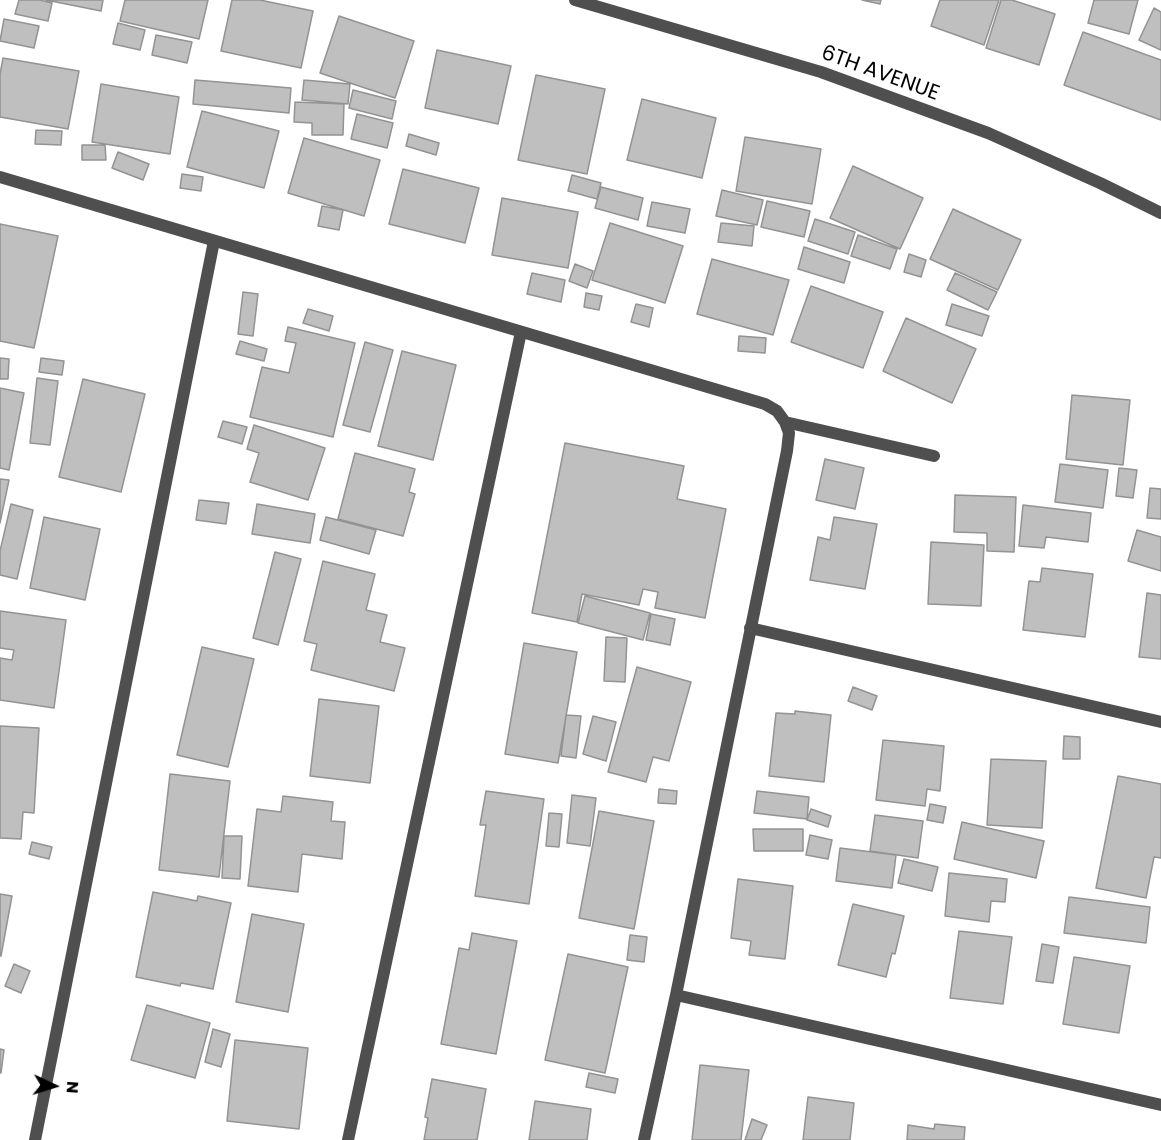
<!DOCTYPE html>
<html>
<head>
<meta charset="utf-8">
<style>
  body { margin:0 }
  #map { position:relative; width:1161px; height:1140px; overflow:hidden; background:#fff; font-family:Poppins,sans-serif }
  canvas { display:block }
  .north { position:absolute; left:24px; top:1056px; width:60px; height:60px; -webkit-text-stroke:4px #fff; paint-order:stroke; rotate:94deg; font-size:16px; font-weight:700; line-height:24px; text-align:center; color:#000 }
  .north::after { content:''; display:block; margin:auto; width:21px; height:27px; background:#000; clip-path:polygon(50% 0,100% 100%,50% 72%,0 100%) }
</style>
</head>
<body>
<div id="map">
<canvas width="1161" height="1140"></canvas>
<div class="north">N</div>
</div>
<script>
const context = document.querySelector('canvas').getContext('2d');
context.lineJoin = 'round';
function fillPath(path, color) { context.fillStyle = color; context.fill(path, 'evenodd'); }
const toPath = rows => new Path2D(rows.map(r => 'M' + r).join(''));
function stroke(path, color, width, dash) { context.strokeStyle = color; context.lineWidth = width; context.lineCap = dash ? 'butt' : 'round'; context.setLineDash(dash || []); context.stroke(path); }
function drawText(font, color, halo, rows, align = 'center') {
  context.font = font + ' Poppins,sans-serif'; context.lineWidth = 6; context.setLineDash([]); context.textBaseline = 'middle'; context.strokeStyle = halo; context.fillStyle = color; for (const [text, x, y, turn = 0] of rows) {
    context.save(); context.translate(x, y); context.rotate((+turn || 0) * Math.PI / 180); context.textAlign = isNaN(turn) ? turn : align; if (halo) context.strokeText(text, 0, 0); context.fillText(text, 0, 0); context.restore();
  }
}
const building = toPath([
  [19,0,40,0,52,3,48,21,15,14,19,0],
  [46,0,103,0,101,11,46,0],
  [125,0,208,0,199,39,120,21,125,0],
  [232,0,260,0,313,11,301,68,221,51,232,0],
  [862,0,881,0,880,4,862,0],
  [940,0,999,0,984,45,931,26,940,0],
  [1001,0,1012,0,1055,14,1039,65,986,48,1001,0],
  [1094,0,1138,0,1129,34,1088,23,1094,0],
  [1154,8,1161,12,1161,50,1139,40,1154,8],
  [339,16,414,41,395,98,320,73,339,16],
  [4,19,39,26,34,48,0,41,4,19],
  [118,23,145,30,140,50,113,44,118,23],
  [1083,32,1161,60,1161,120,1064,85,1083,32],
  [156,35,192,42,187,63,152,55,156,35],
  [437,50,511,66,498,124,425,108,437,50],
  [3,58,79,71,68,129,0,117,0,74,3,58],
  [536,75,605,89,587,174,518,160,536,75],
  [195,80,291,88,289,113,193,104,195,80],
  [304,80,350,84,348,104,302,100,304,80],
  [101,84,179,97,170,154,92,142,101,84],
  [353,90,396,101,392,119,349,108,353,90],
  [642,99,716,118,702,178,627,160,642,99],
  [295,102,344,104,343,135,312,135,312,123,294,122,295,102],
  [202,111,279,131,264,188,187,167,202,111],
  [357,114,393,123,387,148,351,139,357,114],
  [36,130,62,131,61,145,35,144,36,130],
  [409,134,439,143,436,155,406,146,409,134],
  [745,137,821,149,812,204,736,191,745,137],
  [304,138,380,160,364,216,288,193,304,138],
  [82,145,105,145,106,160,82,160,82,145],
  [118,152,149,164,143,180,112,168,118,152],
  [853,166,923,198,900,249,830,218,853,166],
  [403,169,479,188,465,243,389,224,403,169],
  [182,174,203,177,201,191,180,188,182,174],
  [572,175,601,183,597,199,568,191,572,175],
  [601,187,643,198,638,220,595,208,601,187],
  [722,190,763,200,757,225,716,216,722,190],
  [502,198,578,212,568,268,492,255,502,198],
  [767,201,810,211,804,237,761,227,767,201],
  [652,202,690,209,685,233,647,226,652,202],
  [322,206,343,210,339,230,318,226,322,206],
  [953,209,1021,240,998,290,930,259,953,209],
  [815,219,855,232,848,254,808,241,815,219],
  [610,223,683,246,665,303,592,280,610,223],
  [721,223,754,226,752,246,718,242,721,223],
  [0,224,58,236,34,348,0,341,0,224],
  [858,235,897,249,890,269,851,256,858,235],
  [804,247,850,262,844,283,798,269,804,247],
  [909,254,926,260,921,277,904,272,909,254],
  [712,259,789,280,773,335,697,314,712,259],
  [575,264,593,271,587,288,569,281,575,264],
  [532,273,565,280,561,302,527,294,532,273],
  [955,273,997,292,988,310,947,290,955,273],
  [811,286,883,312,863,368,791,342,811,286],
  [243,292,258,294,253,336,238,334,243,292],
  [586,293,602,296,599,310,584,307,586,293],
  [636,304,653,308,649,327,631,322,636,304],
  [952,304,989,316,982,336,946,325,952,304],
  [308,309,333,316,329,331,303,323,308,309],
  [906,318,976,349,952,403,883,371,906,318],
  [288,327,355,343,333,437,250,417,262,367,289,373,296,343,285,341,288,327],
  [739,336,766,338,765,353,738,351,739,336],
  [240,341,267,349,264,361,236,354,240,341],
  [365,342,393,350,370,432,343,425,365,342],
  [402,351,456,365,433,460,378,446,402,351],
  [0,358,9,359,8,379,0,379,0,358],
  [41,358,64,361,62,375,39,372,41,358],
  [37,378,58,381,50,445,30,443,37,378],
  [83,379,145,394,121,492,59,477,83,379],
  [0,388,24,393,9,470,0,468,0,388],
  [1072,395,1130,400,1123,465,1066,459,1072,395],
  [223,421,247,427,242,444,218,437,223,421],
  [254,425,325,448,308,500,250,482,259,453,247,449,254,425],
  [565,443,684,466,677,499,726,509,705,618,655,608,658,592,643,589,639,605,582,594,577,622,532,613,565,443],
  [355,453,415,469,409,492,415,494,403,536,338,519,355,453],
  [825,459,864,468,855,509,816,500,825,459],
  [1060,464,1108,470,1103,508,1055,502,1060,464],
  [1119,468,1137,470,1133,498,1116,496,1119,468],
  [0,479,9,480,0,523,0,479],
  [1150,488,1161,489,1161,519,1147,518,1150,488],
  [955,495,1016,497,1014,552,987,551,987,533,954,532,955,495],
  [199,500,229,503,226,524,196,520,199,500],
  [11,504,33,510,17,579,0,575,0,551,11,504],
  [257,504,315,514,310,543,252,534,257,504],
  [1023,505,1091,513,1088,542,1046,537,1044,548,1019,546,1023,505],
  [44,517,100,529,85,600,30,588,44,517],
  [326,517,376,530,369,554,320,540,326,517],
  [834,517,877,524,865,589,810,580,818,537,830,540,834,517],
  [1137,530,1161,537,1161,571,1128,561,1137,530],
  [931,542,984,545,981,606,928,604,931,542],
  [275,552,301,559,278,645,253,638,275,552],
  [323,561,375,574,366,610,387,615,380,642,405,648,394,691,311,670,317,644,304,641,323,561],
  [1042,568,1093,574,1085,637,1023,630,1029,581,1040,582,1042,568],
  [1147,593,1161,595,1161,659,1139,657,1147,593],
  [585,596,650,613,643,640,578,623,585,596],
  [0,611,66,620,54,708,0,700,0,658,12,660,14,650,0,648,0,611],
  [651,614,675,619,670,645,646,640,651,614],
  [606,637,627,638,625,682,604,681,606,637],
  [524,643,577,652,558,763,505,754,524,643],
  [202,647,254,659,228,767,177,755,202,647],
  [637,667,691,682,669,761,653,757,646,782,608,772,637,667],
  [853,687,877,696,872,710,848,701,853,687],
  [319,699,379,706,370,783,310,776,319,699],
  [795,711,831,715,824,782,769,776,776,713,795,714,795,711],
  [566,715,581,716,576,758,561,756,566,715],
  [593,716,616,722,606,761,583,754,593,716],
  [0,726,39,728,34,813,23,812,21,839,0,838,0,726],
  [1064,736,1080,737,1080,759,1063,759,1064,736],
  [883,740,944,746,940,791,927,789,925,806,876,800,883,740],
  [991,759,1046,761,1042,828,987,825,991,759],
  [170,774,230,781,219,877,159,870,170,774],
  [1118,776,1161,784,1161,858,1154,857,1146,898,1096,888,1118,776],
  [659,789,677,791,676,804,658,803,659,789],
  [486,791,544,799,529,904,475,896,486,825,480,825,486,791],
  [757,791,809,797,807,819,754,813,757,791],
  [572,795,596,798,590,846,567,843,572,795],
  [283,796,333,802,331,821,345,822,342,859,302,854,298,892,248,886,257,809,281,812,283,796],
  [930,804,946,807,943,823,927,820,930,804],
  [811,809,831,816,828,827,807,820,811,809],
  [599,811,654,821,634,929,579,918,599,811],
  [549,813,562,814,559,847,546,846,549,813],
  [875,815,923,821,918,858,870,851,875,815],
  [962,822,1044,841,1036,878,954,859,962,822],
  [753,829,803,829,803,851,754,851,753,829],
  [810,835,832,840,828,859,806,855,810,835],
  [224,836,242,836,240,879,222,878,224,836],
  [32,842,52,847,49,859,29,854,32,842],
  [840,848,896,855,892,888,836,881,840,848],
  [904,859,938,867,932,891,898,883,904,859],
  [949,873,1007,879,1005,902,991,901,989,922,945,916,949,873],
  [738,879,793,886,785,959,749,955,751,941,731,938,738,879],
  [153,892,197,901,198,896,231,903,213,989,181,983,180,986,136,977,153,892],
  [0,894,12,896,1,956,0,956,0,894],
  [1069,897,1150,907,1146,943,1064,933,1069,897],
  [853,904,904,916,895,954,892,953,886,977,838,965,853,904],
  [252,914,304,924,288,1012,236,1002,252,914],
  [959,931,1012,937,1003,1004,950,998,959,931],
  [472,933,517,941,496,1054,441,1044,459,948,469,950,472,933],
  [630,935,647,937,644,962,627,960,630,935],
  [1042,944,1059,947,1053,983,1036,981,1042,944],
  [568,954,628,967,605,1073,545,1060,568,954],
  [1074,957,1130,966,1119,1033,1063,1024,1074,957],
  [14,964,30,971,21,993,5,986,14,964],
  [147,1005,210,1023,195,1078,131,1060,147,1005],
  [213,1029,230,1034,221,1067,205,1062,213,1029],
  [235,1040,308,1048,299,1129,227,1121,235,1040],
  [0,1049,4,1050,1,1073,0,1073,0,1049],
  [700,1065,749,1070,741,1140,692,1140,700,1065],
  [589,1073,618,1079,615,1093,586,1087,589,1073],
  [432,1079,486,1089,477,1140,424,1140,428,1118,425,1117,432,1079],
  [808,1097,854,1103,850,1140,803,1140,808,1097],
  [535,1101,591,1109,587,1140,529,1140,535,1101],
  [752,1119,767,1125,761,1140,745,1140,752,1119],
  [935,1124,965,1127,964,1140,907,1140,908,1125,934,1129,935,1124]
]);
const minor = toPath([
  [0,177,765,404,777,411,785,422,789,433,787,451,676,995,644,1140],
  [785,422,934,456],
  [750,628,1161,722],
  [676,995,1161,1105],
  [35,1140,214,241],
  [348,1140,521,332]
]);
const tertiary = toPath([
  [575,0,821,72,988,133,1100,183,1161,213]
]);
const streetNames = [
  ["6TH AVENUE",880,74,20]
];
fillPath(building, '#bfbfbf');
stroke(building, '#939393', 1.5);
stroke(minor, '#4f4f4f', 12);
stroke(tertiary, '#4f4f4f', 12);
drawText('21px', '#000', '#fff', streetNames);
</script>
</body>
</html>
